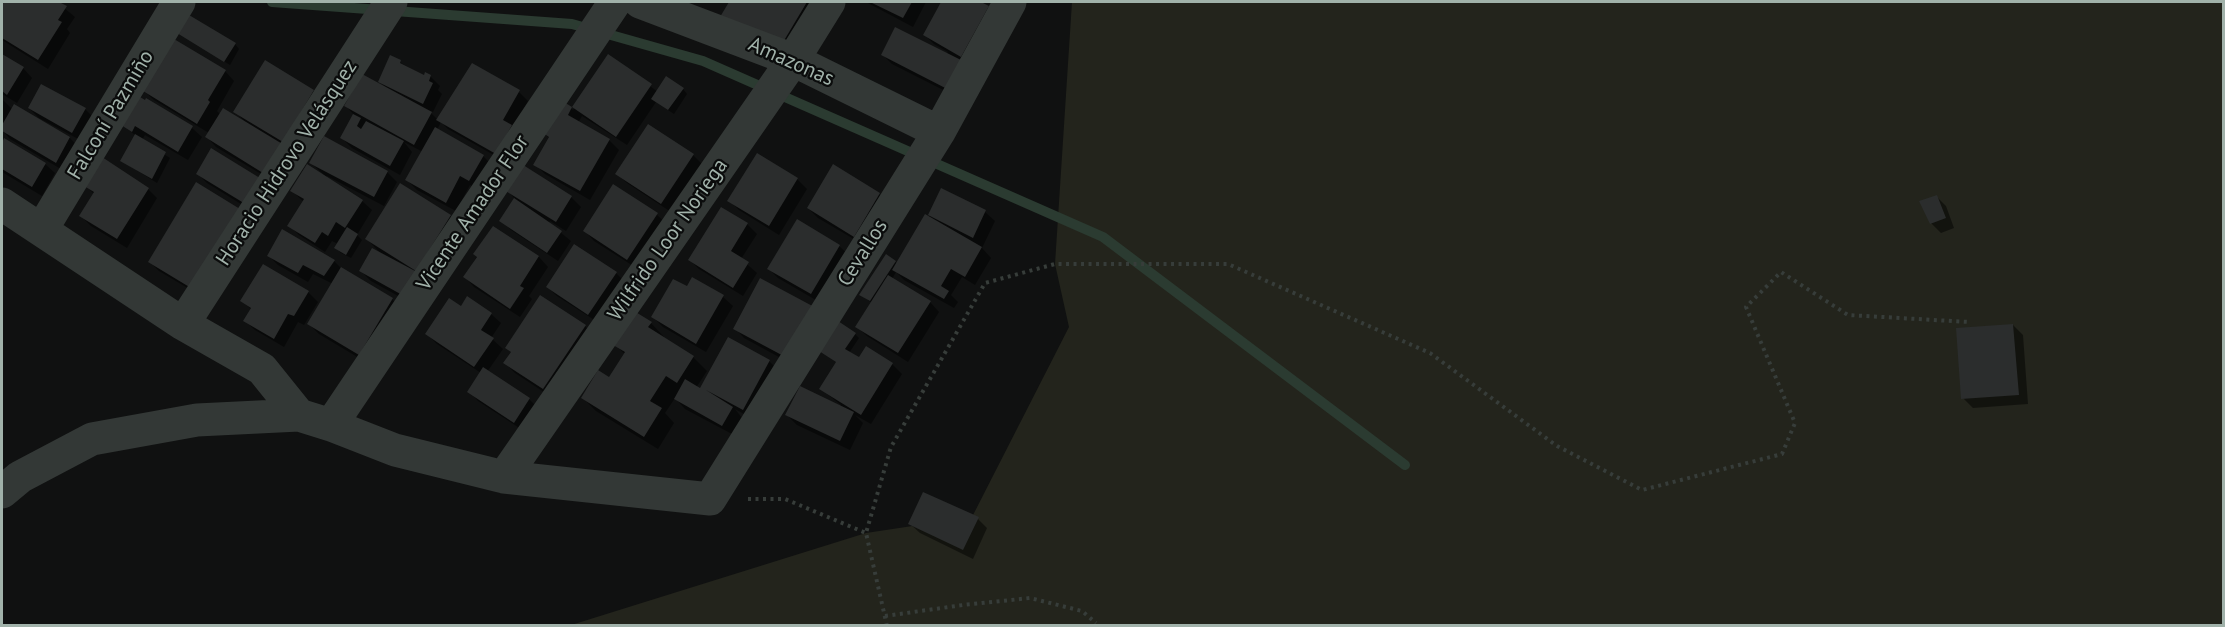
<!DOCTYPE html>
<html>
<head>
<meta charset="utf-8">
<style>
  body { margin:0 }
  #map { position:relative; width:2225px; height:627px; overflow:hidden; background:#101111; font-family:"PT Sans",sans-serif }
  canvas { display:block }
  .frame { position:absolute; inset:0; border:3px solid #a1b2aa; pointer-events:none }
</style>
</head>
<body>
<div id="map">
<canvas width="2225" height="627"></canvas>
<div class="frame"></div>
</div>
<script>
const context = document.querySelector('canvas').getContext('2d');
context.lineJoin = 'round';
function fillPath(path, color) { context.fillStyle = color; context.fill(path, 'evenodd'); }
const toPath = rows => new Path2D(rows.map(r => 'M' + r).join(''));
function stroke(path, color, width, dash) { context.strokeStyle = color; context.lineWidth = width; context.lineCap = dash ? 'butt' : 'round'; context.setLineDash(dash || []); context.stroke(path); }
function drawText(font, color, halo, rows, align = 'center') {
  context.font = font + ' "PT Sans",sans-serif'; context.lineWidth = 4.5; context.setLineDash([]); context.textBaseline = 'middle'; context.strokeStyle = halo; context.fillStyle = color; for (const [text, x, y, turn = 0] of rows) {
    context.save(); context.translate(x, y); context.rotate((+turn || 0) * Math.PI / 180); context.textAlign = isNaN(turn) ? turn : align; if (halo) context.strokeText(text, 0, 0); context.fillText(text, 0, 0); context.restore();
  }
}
const green = toPath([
  [1072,2,2223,2,2223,625,568,626,866,533,972,517,1069,327,1055,264]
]);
const shadow = toPath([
  [2,2,28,2,33,5,35,2,57,2,75,17,67,29,70,33,48,69,2,40],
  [730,2,826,2,793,61,719,21],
  [866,2,926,2,913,27],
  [943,2,978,2,988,7,998,17,963,100,892,64,883,55,946,54,948,52,934,44,925,35],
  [179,33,235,44,239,49,230,65],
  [2,55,23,68,32,78,17,103,2,94],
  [609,56,658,92,683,89,687,94,674,114,656,102,627,145,582,116,578,123,609,140,619,150,590,200,545,174,535,164,550,139,542,131,559,101,573,110],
  [391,57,425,77,430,76,440,86,438,90,442,94,433,112,428,110,438,120,519,92,528,101,513,128,506,162,448,129,441,122,437,130,483,156,493,166,480,190,470,185,456,211,417,190,407,180,423,152,404,142,412,152,400,175,352,148,342,138,354,115,346,106,386,88,379,81],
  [266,62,313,91,323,101,281,186,216,147,207,137,209,133,154,100,144,91,225,71,234,81,217,111,220,114,245,122,235,111],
  [2,99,12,109,14,106,70,138,79,148,66,172,10,139,2,130],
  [146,100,192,128,202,137,188,160,145,135,142,140,170,158,157,183,122,161,136,136,120,122],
  [29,108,85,109,95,119,82,141,39,118],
  [5,140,45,164,55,173,42,196,2,172,2,146],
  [212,150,262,217,207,183,198,174],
  [693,155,703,165,671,212,627,183,617,174],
  [757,155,797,179,807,189,779,235,739,210,729,200],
  [311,163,387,172,397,182,384,206,327,176,326,178,362,201,372,210,357,235,362,240,351,258,341,253,336,248,338,244,332,241,325,252,299,235,289,225,304,202,292,191,323,174],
  [521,165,571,197,581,207,566,231,550,221,549,223,571,241,558,261,511,230,501,220,515,199,506,189],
  [197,184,201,296,159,271,150,262],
  [86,186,148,189,157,198,127,248,91,226,81,216,94,194],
  [614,186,657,215,667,224,638,269,594,241,585,231],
  [942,190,985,212,995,221,982,248,991,258,975,285,962,277,951,295,958,302,954,308,904,280,896,272,892,279,930,302,939,312,908,362,867,336,857,327,872,303,861,295,886,256,898,264,928,218],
  [879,194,889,204,864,245,818,218,808,208],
  [1937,197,1946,206,1954,228,1941,233,1931,223],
  [450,216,460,226,402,298,371,281,361,271,381,254,367,239],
  [747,224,757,234,741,259,757,273,743,296,699,269,690,260],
  [493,228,539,257,548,267,529,296,532,299,520,317,474,287,465,277],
  [839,246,849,255,821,303,778,278,769,269],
  [268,255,334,261,343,270,392,299,402,309,369,364,319,334,309,324,333,284,313,274,308,282,278,265],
  [616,273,626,283,599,323,557,296,547,287],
  [693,279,723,297,733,306,706,352,663,327,653,317,687,288],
  [761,280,801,369,744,338,735,328],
  [308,292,318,302,304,325,298,322,284,347,255,330,245,321,252,310,242,301],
  [462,308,491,314,501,323,491,338,503,349,487,372,529,399,539,409,524,431,478,401,469,391,481,373,437,344,427,334],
  [651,323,664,337,663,339,693,357,707,371,696,388,701,390,769,361,779,371,753,419,735,409,742,418,732,434,685,409,675,398,665,413,674,423,658,449,596,411,583,398,609,379,625,354,615,345],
  [2013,325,2023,335,2028,404,1973,408,1963,398],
  [585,326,594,336,553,398,515,373,505,363,512,353,507,348],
  [855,334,859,338,849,353,860,359,892,364,902,374,871,424,855,415,863,423,850,450,797,425,787,415,839,407,841,405,821,389,837,363,821,351],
  [978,519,987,528,973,559,920,533,910,524]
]);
const stream = toPath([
  [272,2,572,24,703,61,1103,237,1405,465]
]);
const building = toPath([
  [2,2,59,2,67,6,58,20,62,22,38,60,2,38],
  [729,2,807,2,779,49,717,22],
  [870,2,912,2,903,18],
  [941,2,981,2,989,6,961,57,923,35],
  [189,15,236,43,224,62,177,33],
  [895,27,967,63,953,92,881,55],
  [174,39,226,70,208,100,210,102,197,124,143,91],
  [2,54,24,67,7,95,2,91],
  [608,54,652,84,616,137,572,107,568,115,610,139,580,191,533,165,549,137,540,131,559,99,572,107],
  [390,55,401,60,400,63,424,75,425,72,431,75,429,81,433,83,423,104,378,82],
  [265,60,314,90,283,142,233,112],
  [472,63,520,90,503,120,512,125,496,154,436,120],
  [362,74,432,112,414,145,344,106],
  [666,76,684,88,668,110,651,99],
  [41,84,86,108,72,133,28,108],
  [135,94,145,100,146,98,193,126,178,152,135,126,132,132,118,123],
  [14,104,70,137,56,163,2,131,2,125],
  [223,108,289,148,271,178,205,137],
  [353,114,361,118,357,126,361,129,366,121,404,141,390,166,340,138],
  [648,124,694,154,661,204,615,174],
  [435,127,484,155,469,181,460,176,446,203,405,180],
  [135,134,166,152,152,179,120,161],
  [324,136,388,171,374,197,309,163],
  [4,138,46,163,32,187,2,169,2,143],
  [211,148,268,183,252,208,196,174],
  [757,153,798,178,769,226,727,201],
  [102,157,149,188,117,239,79,216,94,192,84,186],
  [520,163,572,196,556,222,504,190],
  [307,164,363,200,345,228,336,222,328,236,322,232,315,243,287,226,304,199,290,191],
  [833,164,880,193,854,237,807,208],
  [196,182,240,209,191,288,148,262],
  [400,183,451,215,416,271,365,239],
  [613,184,658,213,627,260,583,231],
  [941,188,986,210,973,238,928,215],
  [1937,195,1946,218,1930,224,1919,201],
  [514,198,562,231,547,253,499,221],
  [721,207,748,223,731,251,749,262,733,288,688,260],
  [925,214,982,247,965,277,951,269,941,286,949,291,944,299,892,270],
  [797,219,840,245,811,294,767,269],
  [493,226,539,256,520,286,524,288,510,309,463,277,477,257,473,254],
  [347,227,358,234,346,255,334,248],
  [282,229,335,260,324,276,303,265,298,273,267,256],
  [574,244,617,272,588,315,546,287],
  [372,248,417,272,404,296,359,271],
  [886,254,896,261,870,301,859,295],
  [263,264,309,291,294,316,288,314,274,339,243,321,251,308,240,301],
  [341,267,393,298,359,355,307,324],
  [888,275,931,301,898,353,855,327],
  [692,277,724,295,696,344,651,317,673,279,687,286],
  [760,278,818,309,791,360,733,329],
  [540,295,586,325,543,389,503,363,511,352,505,348],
  [467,296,492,313,481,330,494,338,474,367,425,334,449,298,461,306],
  [634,311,652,322,648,327,694,356,677,383,666,376,650,401,662,408,644,437,581,398,598,370,609,377,625,352,613,345],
  [838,321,856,333,845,349,859,357,866,346,893,363,861,415,819,389,836,362,819,351],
  [2013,324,2019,395,1961,399,1956,328],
  [728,337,770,360,743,410,706,390,733,407,722,426,674,399,685,379,700,388],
  [483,367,530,398,514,423,467,392],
  [800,386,854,412,840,441,785,415],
  [923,492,979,517,963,550,908,524]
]);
const path = toPath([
  [748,499,785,499,866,533],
  [885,616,963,605,1030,598,1082,611,1096,623],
  [887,626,866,533,891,447,985,283,1055,264,1228,264,1430,353,1557,446,1642,490,1782,454,1795,423,1746,307,1781,272,1848,315,1969,322]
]);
const minor = toPath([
  [640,2,793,60,939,132],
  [2,204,183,324,262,369,299,415],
  [42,229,179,2],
  [183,324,391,2],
  [331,425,615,2],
  [504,477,793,60,829,2],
  [2,492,20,477,92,439,197,420,299,415,331,425,395,450,504,477,710,499,939,132,1010,2]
]);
const streetNames = [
  ["Amazonas",791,62,24],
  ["Falconí Pazmiño",111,115,-59],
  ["Horacio Hidrovo Velásquez",287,163,-57],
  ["Vicente Amador Flor",473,213,-56],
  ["Wilfrido Loor Noriega",668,240,-55],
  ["Cevallos",863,253,-58]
];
fillPath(green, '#23241c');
fillPath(shadow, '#0007');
stroke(stream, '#2b3b31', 10);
fillPath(building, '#2b2d2d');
stroke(path, '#373d3a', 4, [3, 4.5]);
stroke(minor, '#333836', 33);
drawText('21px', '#a1b2aa', '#0b0c0c', streetNames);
</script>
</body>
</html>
